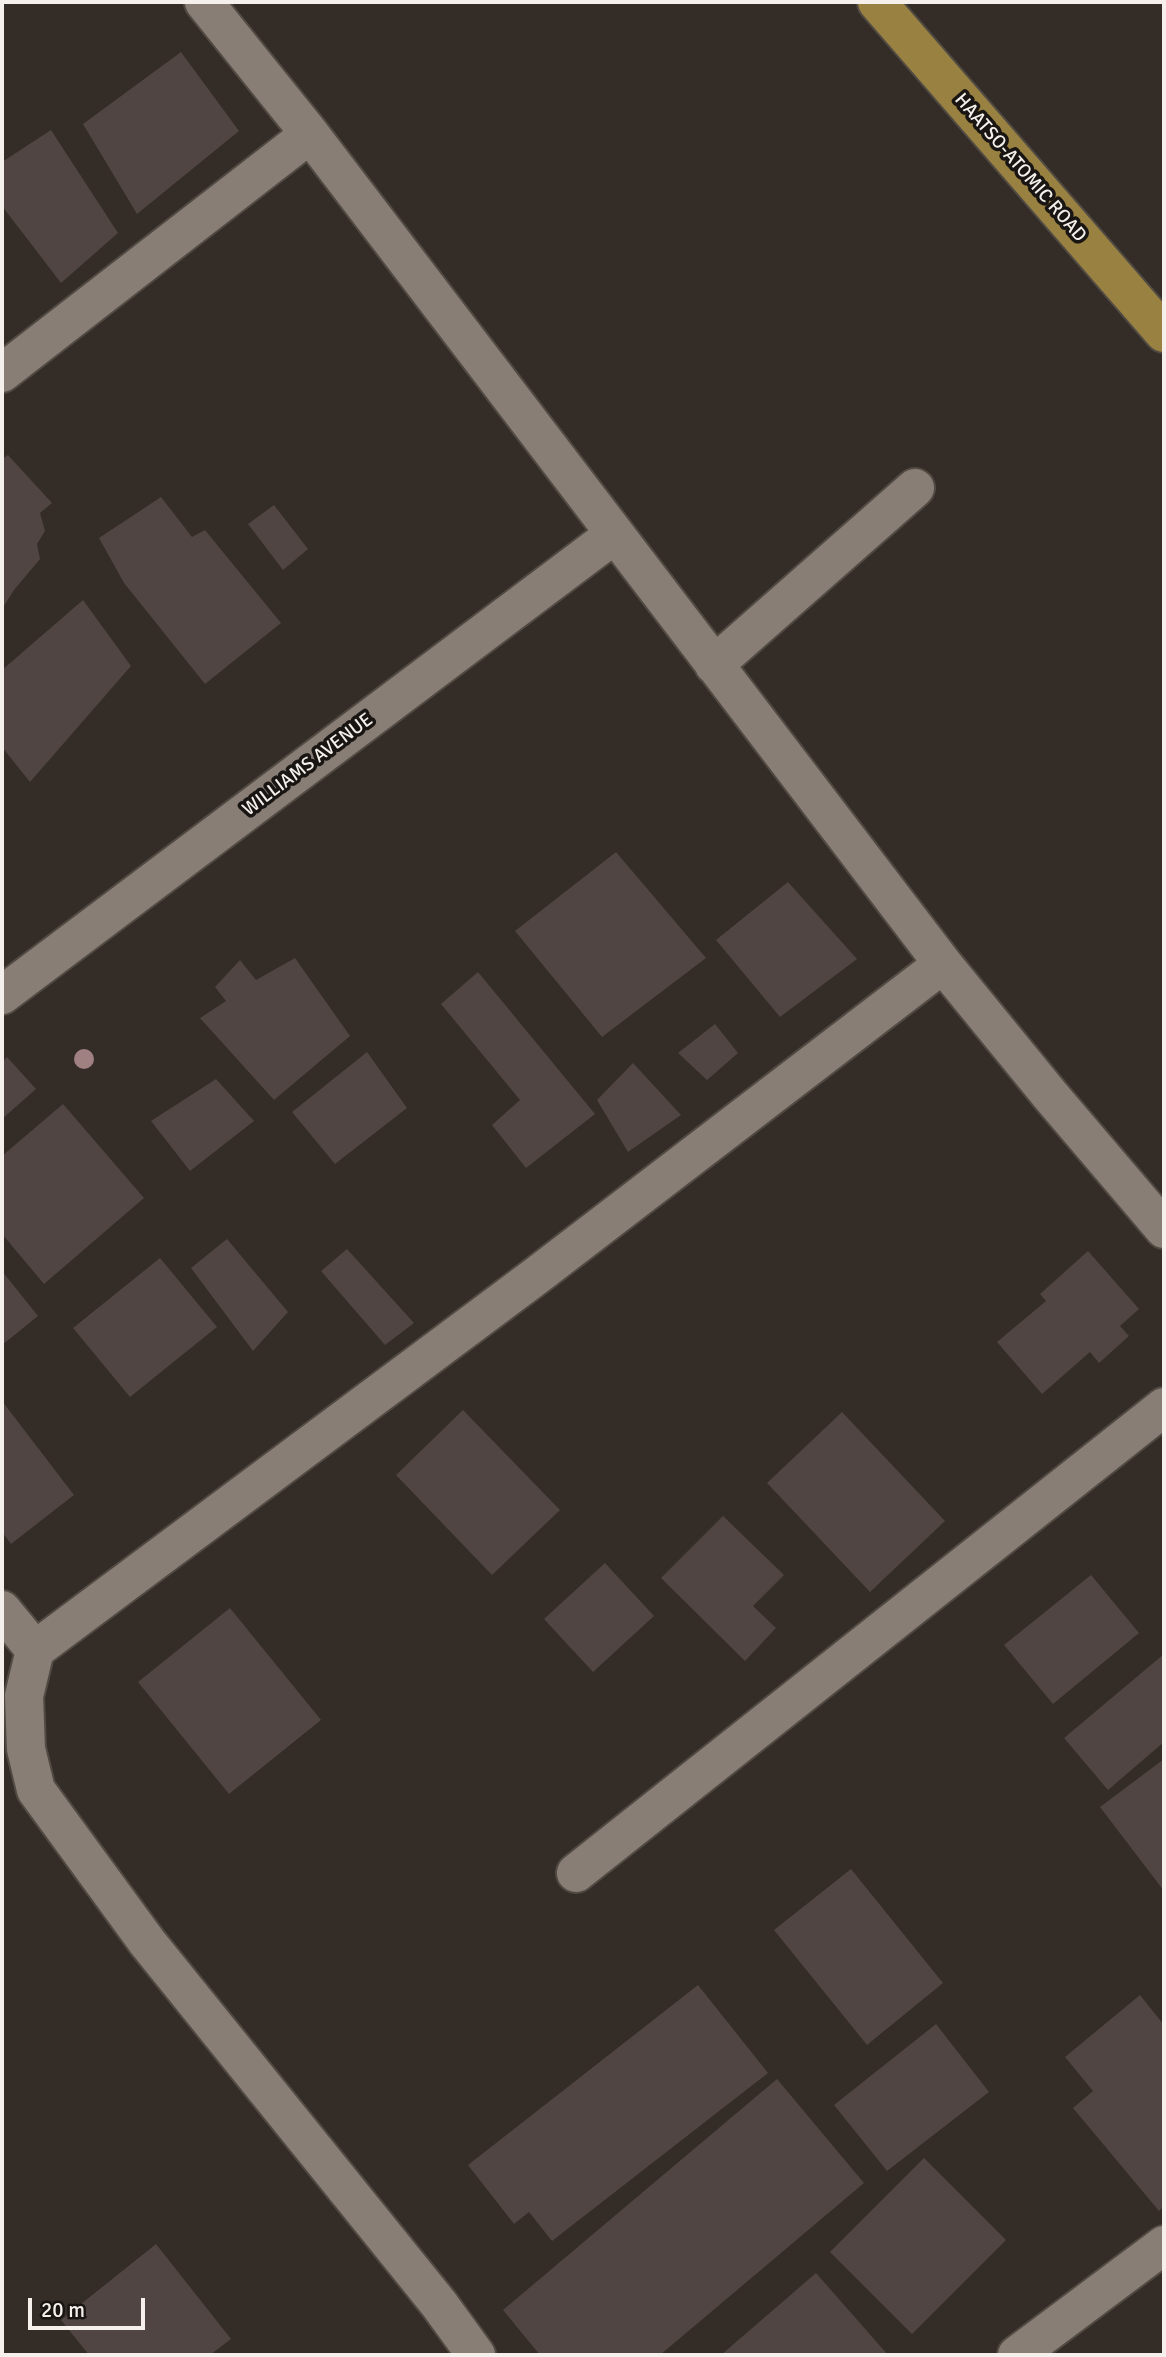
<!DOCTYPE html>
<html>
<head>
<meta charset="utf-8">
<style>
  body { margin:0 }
  #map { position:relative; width:1166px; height:2357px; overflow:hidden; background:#342c26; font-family:Signika,sans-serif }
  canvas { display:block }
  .frame { position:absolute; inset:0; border:4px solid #f5f0eb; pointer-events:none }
  .scale { position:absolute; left:28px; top:2298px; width:117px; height:32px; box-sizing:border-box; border:4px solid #f5f0eb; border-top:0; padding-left:9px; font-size:21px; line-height:24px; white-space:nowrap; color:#f5f0eb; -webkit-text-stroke:5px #191512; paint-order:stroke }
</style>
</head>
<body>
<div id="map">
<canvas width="1166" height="2357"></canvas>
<div class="frame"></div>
<div class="scale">20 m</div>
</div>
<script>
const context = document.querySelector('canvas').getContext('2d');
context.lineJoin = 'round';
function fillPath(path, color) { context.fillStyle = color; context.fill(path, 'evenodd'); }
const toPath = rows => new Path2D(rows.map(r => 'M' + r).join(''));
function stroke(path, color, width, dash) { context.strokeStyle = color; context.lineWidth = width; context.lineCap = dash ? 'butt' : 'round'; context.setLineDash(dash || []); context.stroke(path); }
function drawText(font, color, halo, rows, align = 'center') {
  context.font = font + ' Signika,sans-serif'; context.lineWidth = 7; context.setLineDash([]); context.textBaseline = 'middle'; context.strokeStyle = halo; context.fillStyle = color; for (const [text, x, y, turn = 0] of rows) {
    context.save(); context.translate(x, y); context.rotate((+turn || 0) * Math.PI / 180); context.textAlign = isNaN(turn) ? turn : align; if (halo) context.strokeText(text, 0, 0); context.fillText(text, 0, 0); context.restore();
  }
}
const building = toPath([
  [181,52,239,131,137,214,83,124],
  [51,130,118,233,61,283,2,206,2,162],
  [8,455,52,503,40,513,45,531,37,544,40,559,14,590,2,609,2,459],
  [161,497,192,537,205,530,281,623,205,684,124,583,99,538],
  [274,505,308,549,283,570,248,524],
  [83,600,131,666,30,782,2,747,2,670],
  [616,852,706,958,602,1037,515,931],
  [788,882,857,959,780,1017,716,940],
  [295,958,350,1036,274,1100,200,1018,226,1001,215,987,240,960,256,980],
  [478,972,595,1114,526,1168,492,1125,520,1100,441,1004],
  [715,1024,738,1053,707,1080,678,1053],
  [367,1052,407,1108,335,1164,292,1112],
  [7,1057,36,1089,2,1119,2,1062],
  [633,1063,681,1115,628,1152,597,1100],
  [216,1079,254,1121,190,1171,151,1121],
  [63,1104,144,1198,44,1284,2,1234,2,1156],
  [227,1239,288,1312,253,1351,191,1268],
  [347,1249,414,1323,385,1345,321,1271],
  [1088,1251,1139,1309,1120,1326,1129,1336,1099,1363,1090,1352,1042,1394,997,1342,1046,1301,1040,1294],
  [160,1258,217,1327,130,1397,73,1328],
  [2,1271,38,1316,2,1345],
  [2,1401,74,1495,11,1544,2,1532],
  [463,1410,560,1510,492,1575,396,1475],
  [842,1412,945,1521,870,1592,767,1483],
  [723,1516,784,1575,753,1606,776,1628,745,1661,661,1578],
  [605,1563,654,1616,593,1672,544,1619],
  [1091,1575,1139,1633,1053,1704,1004,1645],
  [230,1608,321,1720,229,1794,138,1682],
  [1164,1654,1164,1742,1108,1790,1064,1738],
  [1164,1759,1164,1891,1100,1807],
  [851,1869,943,1983,867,2045,774,1930],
  [698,1985,768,2073,552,2241,529,2212,514,2224,468,2165],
  [1140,1995,1164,2025,1164,2206,1159,2211,1073,2108,1093,2091,1065,2057],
  [936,2024,989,2092,887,2171,834,2105],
  [777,2079,864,2183,660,2355,540,2355,503,2310],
  [924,2158,1006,2240,912,2334,830,2252],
  [156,2244,231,2339,210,2355,89,2355,61,2320],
  [816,2273,888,2355,721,2355]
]);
const minor = toPath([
  [204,2,310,134,943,964,1050,1095,1164,1229],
  [2,373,310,134],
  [714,665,915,488],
  [2,995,615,534],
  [2,1610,35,1650,24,1696,26,1749,36,1790,147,1942,439,2304,476,2355],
  [35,1650,536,1276,943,964],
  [576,1873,1164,1407],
  [1017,2355,1164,2245]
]);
const major = toPath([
  [877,2,1164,333]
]);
const trees = [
  [84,1059]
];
const streetNames = [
  ["HAATSO-ATOMIC ROAD",1020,168,49],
  ["WILLIAMS AVENUE",308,765,-37]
];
fillPath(building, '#504542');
stroke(minor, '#504a43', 42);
stroke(major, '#504a43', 42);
stroke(minor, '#887e76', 38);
stroke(major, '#998141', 38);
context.fillStyle = '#a08182';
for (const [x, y] of trees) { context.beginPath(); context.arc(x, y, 10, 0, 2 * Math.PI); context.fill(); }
drawText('19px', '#f5f0eb', '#191512', streetNames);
</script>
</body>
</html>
